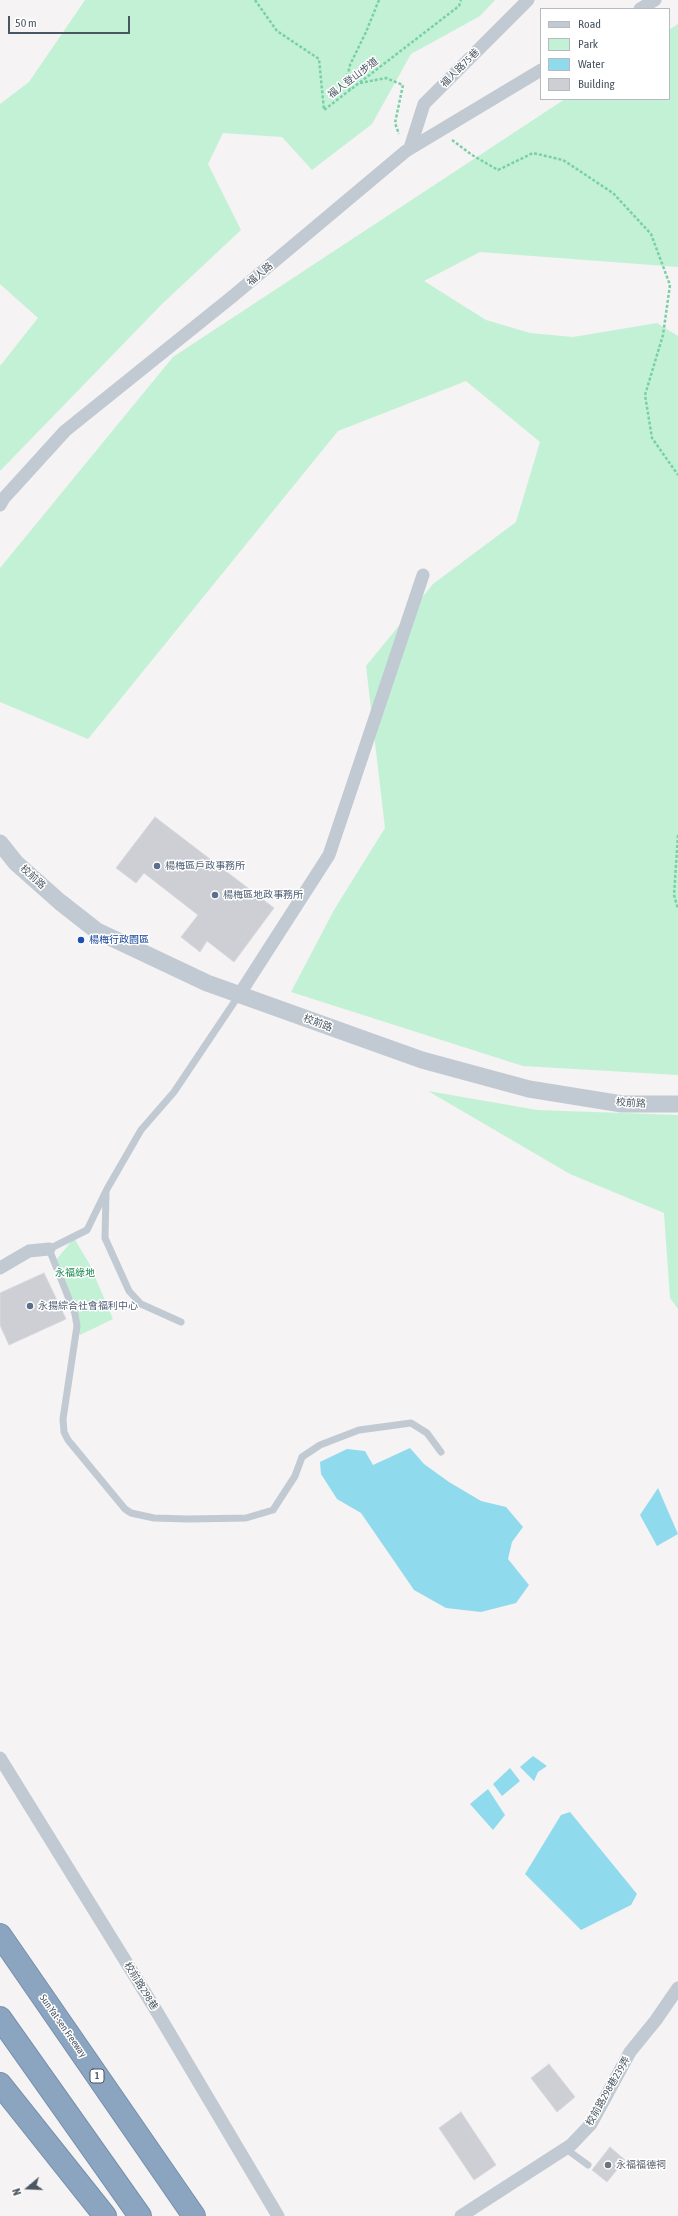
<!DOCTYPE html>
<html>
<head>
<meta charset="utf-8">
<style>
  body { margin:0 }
  #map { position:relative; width:678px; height:2216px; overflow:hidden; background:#f5f3f3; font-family:"Asap Condensed",sans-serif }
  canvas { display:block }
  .legend { position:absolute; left:540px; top:8px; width:130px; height:92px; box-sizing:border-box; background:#fff; border:1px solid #b7bbc0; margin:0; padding:5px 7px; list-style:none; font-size:12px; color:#4a5661 }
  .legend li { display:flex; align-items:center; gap:8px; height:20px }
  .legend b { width:20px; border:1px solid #b7bbc0 }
  .north { position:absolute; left:8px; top:2168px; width:40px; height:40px; -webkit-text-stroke:3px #fff; paint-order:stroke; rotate:251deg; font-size:11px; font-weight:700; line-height:16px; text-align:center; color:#4a5661 }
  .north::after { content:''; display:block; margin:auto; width:14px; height:18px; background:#4a5661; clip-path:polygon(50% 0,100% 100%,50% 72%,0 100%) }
  .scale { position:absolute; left:8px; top:16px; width:122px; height:18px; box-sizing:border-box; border:2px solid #4a5661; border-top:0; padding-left:5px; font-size:12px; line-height:14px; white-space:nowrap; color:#4a5661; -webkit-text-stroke:3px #fff; paint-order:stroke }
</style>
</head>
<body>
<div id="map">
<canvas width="678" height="2216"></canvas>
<ul class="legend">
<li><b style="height:5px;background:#c1cad2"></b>Road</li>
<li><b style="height:11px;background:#c3f1d5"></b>Park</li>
<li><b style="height:11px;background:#90daee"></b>Water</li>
<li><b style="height:11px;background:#cdcfd5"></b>Building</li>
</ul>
<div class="north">N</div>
<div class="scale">50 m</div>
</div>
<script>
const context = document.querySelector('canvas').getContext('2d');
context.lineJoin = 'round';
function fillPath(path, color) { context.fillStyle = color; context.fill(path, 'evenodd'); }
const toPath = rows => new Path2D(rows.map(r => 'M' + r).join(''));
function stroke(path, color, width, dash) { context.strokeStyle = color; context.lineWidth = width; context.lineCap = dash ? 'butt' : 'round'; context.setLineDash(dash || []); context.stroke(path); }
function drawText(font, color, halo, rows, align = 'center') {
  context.font = font + ' "Asap Condensed","Noto Sans TC",sans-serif'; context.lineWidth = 3; context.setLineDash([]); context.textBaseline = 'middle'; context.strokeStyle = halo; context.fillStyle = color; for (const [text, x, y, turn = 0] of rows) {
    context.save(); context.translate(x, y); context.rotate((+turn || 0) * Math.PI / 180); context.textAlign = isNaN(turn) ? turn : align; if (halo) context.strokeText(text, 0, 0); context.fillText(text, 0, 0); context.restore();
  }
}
const green = toPath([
  [85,0,495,0,480,16,411,54,372,124,312,170,282,137,223,133,208,164,241,230,162,304,0,471,0,366,38,318,0,284,0,104,29,82],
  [678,24,678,267,480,252,424,281,486,320,530,333,573,337,657,323,678,336,678,1075,523,1066,291,992,334,910,385,828,366,666,433,584,516,522,540,442,466,381,338,431,88,739,0,702,0,568,173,357,565,99,669,99,669,30],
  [428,1091,537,1110,678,1115,678,1309,670,1298,664,1213,570,1174],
  [74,1238,90,1265,113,1319,80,1335,71,1307,52,1265]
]);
const water = toPath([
  [410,1448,424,1464,449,1482,481,1501,506,1507,523,1527,512,1542,508,1559,529,1585,516,1603,481,1612,446,1608,414,1590,361,1513,337,1499,321,1474,320,1462,347,1449,365,1451,373,1465],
  [658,1488,678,1534,657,1546,640,1515],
  [533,1756,547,1766,538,1772,534,1781,520,1767],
  [510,1768,520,1781,502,1796,493,1784],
  [488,1789,505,1815,493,1830,470,1804],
  [570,1812,637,1894,631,1905,581,1930,525,1874,561,1815]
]);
const building = toPath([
  [155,817,274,908,234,962,207,941,200,952,181,937,198,915,144,873,136,883,116,868,155,817],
  [44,1273,66,1319,9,1345,0,1325,0,1293,44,1273],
  [549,2064,575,2097,557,2112,531,2078,549,2064],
  [461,2112,496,2165,474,2180,439,2128,461,2112],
  [610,2147,625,2160,607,2182,592,2170,610,2147]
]);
const path = toPath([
  [255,0,277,31,319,59,324,110,459,6,461,0],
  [360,83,386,78,403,85,395,123,399,134],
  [350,91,347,78,350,65,366,32,379,0],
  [452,140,472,155,498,170,533,153,563,160,613,193,651,234,670,285,663,335,645,395,652,438,678,475],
  [678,835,674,895,678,909]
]);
const service = toPath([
  [239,995,174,1092,141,1130,107,1189,87,1230,49,1249,75,1314,77,1326,63,1419,64,1432,68,1440,125,1509,131,1513,154,1518,188,1519,246,1518,273,1510,295,1476,302,1457,320,1445,359,1430,411,1423,427,1433,441,1452],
  [106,1193,105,1238,129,1291,141,1304,181,1322],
  [566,2149,588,2165]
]);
const minor = toPath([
  [640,9,655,0],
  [410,148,424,104,528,0],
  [0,505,4,498,65,431,233,296,406,151,541,70],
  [239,995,329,855,423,575],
  [0,1268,29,1251,49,1249],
  [0,1758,157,2012,278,2216],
  [461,2216,571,2145,591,2124,630,2052,656,2020,678,1988]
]);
const tertiary = toPath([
  [0,843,16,863,60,902,97,931,207,983,422,1060,529,1089,622,1104,678,1104]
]);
const motorway = toPath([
  [0,1935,194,2216],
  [0,2018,140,2216],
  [0,2084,105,2216]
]);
const markers = [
  [157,866,4,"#5c6f8a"],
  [215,895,4,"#5c6f8a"],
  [81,940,4,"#1a4fb4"],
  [30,1306,4,"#5c6f8a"],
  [608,2165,4,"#6b7280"]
];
const shields = [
  [97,2076,14]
];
const shieldNames = [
  ["1",97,2076]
];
const streetNames = [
  ["福人路75巷",460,68,-45],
  ["福人登山步道",353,78,-37],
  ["福人路",260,274,-40],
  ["校前路",33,877,42],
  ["校前路",318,1023,20],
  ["校前路",631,1103,3],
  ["校前路298巷",141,1986,58],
  ["Sun Yat-sen Freeway",63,2026,55],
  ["校前路298巷239弄",608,2091,-60]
];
const serviceNames = [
  ["楊梅區戶政事務所",165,866],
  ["楊梅區地政事務所",223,895],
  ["永揚綜合社會福利中心",38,1306]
];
const transitNames = [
  ["楊梅行政園區",89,940]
];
const parkNames = [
  ["永福綠地",75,1273]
];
const worshipNames = [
  ["永福福德祠",616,2165]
];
fillPath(green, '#c3f1d5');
fillPath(water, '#90daee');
fillPath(building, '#cdcfd5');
stroke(building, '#d7d9de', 1);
stroke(motorway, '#7690ad', 24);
stroke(path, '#7ad0a6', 2.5, [3, 2]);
stroke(service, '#c1cad2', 7);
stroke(minor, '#c1cad2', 13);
stroke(tertiary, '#c1cad2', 17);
stroke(motorway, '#8ba5c1', 22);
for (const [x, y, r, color] of markers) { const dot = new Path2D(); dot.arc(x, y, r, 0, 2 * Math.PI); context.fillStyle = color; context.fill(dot); stroke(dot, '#fff', 1.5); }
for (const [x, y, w] of shields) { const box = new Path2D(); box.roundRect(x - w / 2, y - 7, w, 14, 3); context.fillStyle = '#fff'; context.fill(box); stroke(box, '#4a5661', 1); }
drawText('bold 9px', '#4a5661', null, shieldNames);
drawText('10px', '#4a5661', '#fff', streetNames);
drawText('10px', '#4e5e75', '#fff', serviceNames, 'left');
drawText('10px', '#164399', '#fff', transitNames, 'left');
drawText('10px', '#17864f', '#fff', parkNames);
drawText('10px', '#5b616d', '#fff', worshipNames, 'left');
</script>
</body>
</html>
